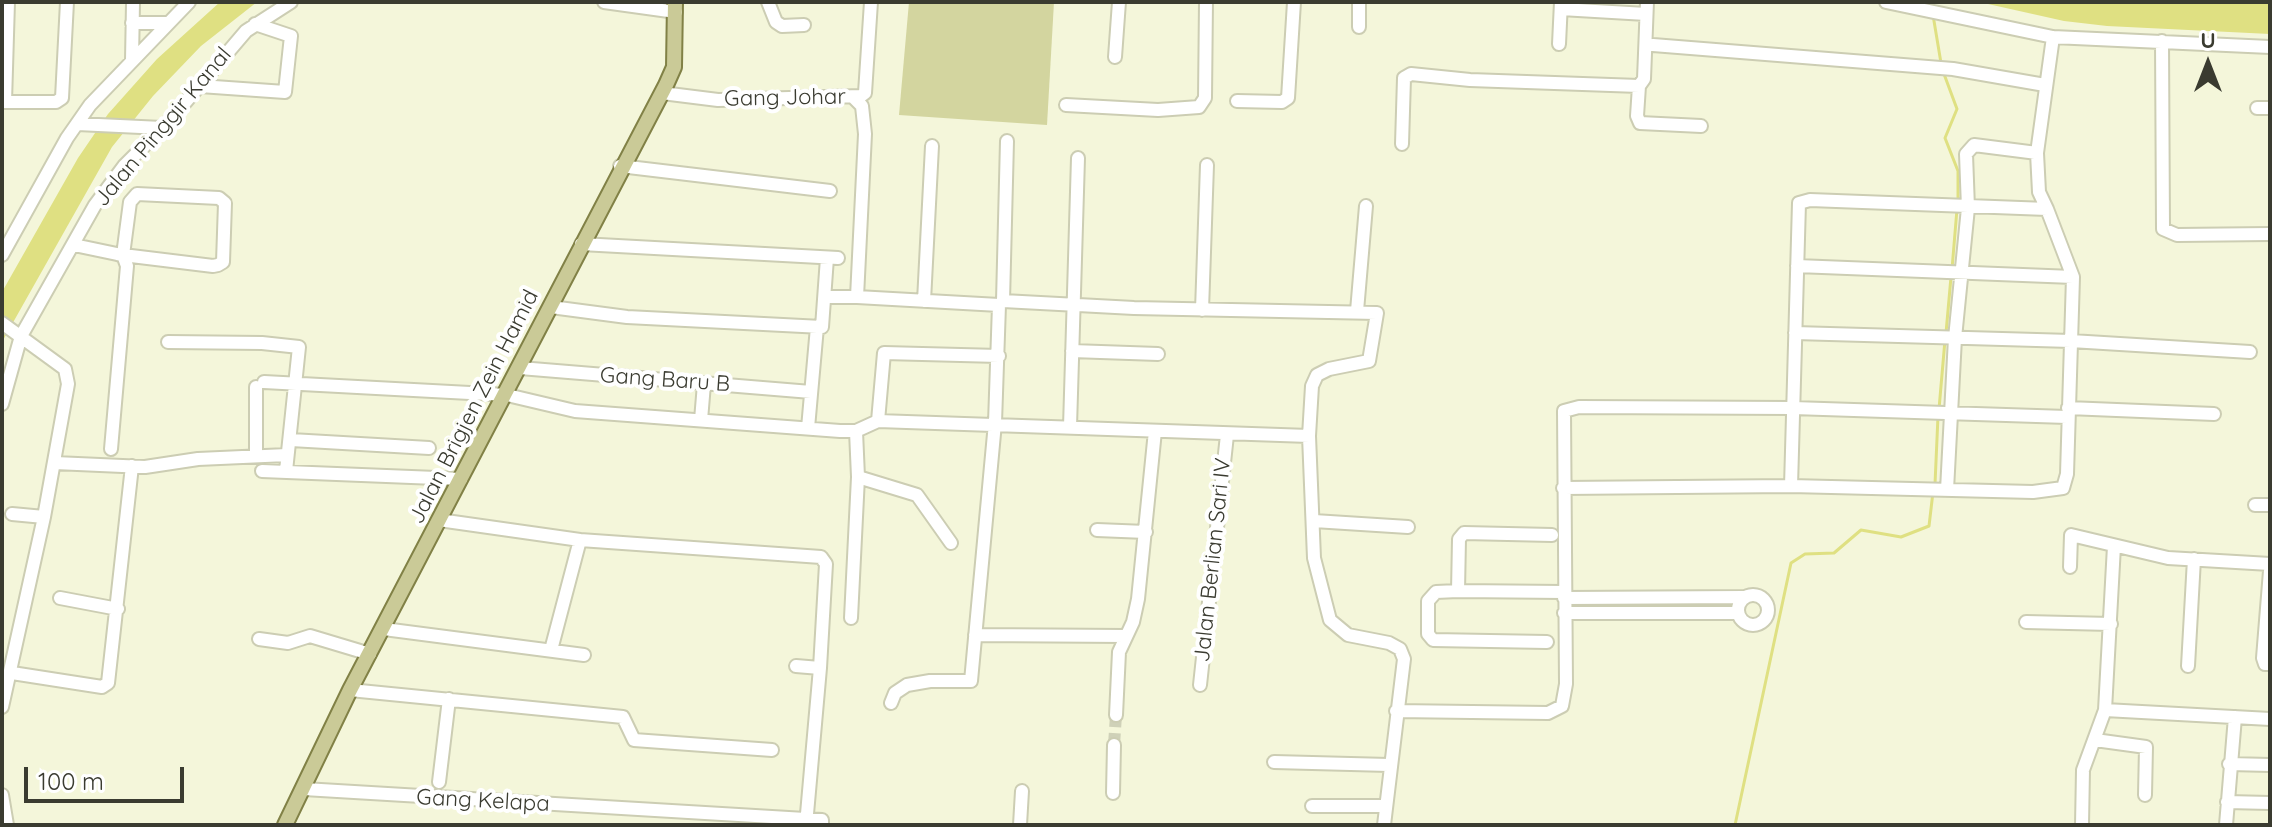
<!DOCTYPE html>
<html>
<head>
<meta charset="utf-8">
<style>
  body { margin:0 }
  #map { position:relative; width:2272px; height:827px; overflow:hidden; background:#f4f6da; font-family:Quicksand,sans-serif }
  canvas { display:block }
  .frame { position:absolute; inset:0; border:4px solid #3a3b30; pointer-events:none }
  .north { position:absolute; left:2168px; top:24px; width:80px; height:80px; -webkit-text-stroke:6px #fff; paint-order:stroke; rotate:0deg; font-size:22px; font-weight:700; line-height:32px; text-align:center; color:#3a3b30 }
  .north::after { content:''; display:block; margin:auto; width:28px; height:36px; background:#3a3b30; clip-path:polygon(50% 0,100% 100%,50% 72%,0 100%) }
  .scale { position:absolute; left:24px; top:767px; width:160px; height:36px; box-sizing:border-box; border:4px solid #3a3b30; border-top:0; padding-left:10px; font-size:24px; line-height:28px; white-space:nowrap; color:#3a3b30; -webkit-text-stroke:6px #fff; paint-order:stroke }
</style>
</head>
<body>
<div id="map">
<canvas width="2272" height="827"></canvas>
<div class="frame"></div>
<div class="north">U</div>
<div class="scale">100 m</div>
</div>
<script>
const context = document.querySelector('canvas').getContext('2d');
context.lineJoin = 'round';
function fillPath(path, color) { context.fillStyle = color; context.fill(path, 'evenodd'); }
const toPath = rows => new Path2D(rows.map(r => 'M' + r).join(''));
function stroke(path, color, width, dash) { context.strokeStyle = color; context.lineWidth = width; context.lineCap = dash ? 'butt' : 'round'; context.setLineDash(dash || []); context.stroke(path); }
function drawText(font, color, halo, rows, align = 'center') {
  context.font = font + ' Quicksand,sans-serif'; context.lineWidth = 8; context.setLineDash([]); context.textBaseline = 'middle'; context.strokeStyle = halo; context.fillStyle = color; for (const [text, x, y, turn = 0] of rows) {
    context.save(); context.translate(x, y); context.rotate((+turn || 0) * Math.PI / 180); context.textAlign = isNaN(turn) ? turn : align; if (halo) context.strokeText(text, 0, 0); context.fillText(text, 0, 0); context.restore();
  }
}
const green = toPath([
  [909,2,1054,2,1047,125,899,115]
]);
const water = toPath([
  [220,2,257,2,201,46,153,96,112,147,2,342,2,292,78,158,108,114,157,59],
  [1979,2,2270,4,2270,34,2107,26,2064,21]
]);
const stream = toPath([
  [1933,15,1941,63],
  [1944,74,1957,109,1945,138,1958,171,1958,201],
  [1952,269,1957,209],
  [1946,333,1951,277],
  [1939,409,1945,340],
  [1935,484,1938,416],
  [1735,825,1791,563,1805,554,1834,553,1861,530,1901,537,1929,526,1933,492]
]);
const minorTunnel = toPath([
  [1114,745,1116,715]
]);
const minor = toPath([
  [604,2,676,12],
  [768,2,776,22,782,26,804,25],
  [1886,2,2053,37,2270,47],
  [1561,9,1646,14],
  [132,23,167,23],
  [1359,27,1359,2],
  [2162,41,2163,229,2177,235,2270,234],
  [1559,44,1561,2],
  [1653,45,1953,69,2045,85],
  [1115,57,1119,2],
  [132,60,133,3],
  [200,86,285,92,291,36,255,24],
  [1639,86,1637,116,1640,123,1701,126],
  [662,93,718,100,861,96,865,93,871,2],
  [853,97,862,106,865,134,857,297,999,305,1003,301,1134,308,1377,313,1369,361,1329,369,1317,375,1312,386,1309,436,1314,558,1330,620,1348,635,1389,643,1400,649,1404,659,1384,825],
  [1237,101,1282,102,1288,98,1294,2],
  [2,102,56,102,62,98,67,2],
  [5,102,8,2],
  [1066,105,1158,110,1199,107,1205,98,1206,2],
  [2257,108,2270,108],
  [77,124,162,128],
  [1402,144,1404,78,1411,74,1470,80,1639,86,1644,79,1647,2],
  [620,166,830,191],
  [2047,209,1810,200,1799,203,1791,486,2033,492,2063,488,2067,474,2073,277,2047,209,2039,192,2037,153,2053,37],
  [581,244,838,258],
  [74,245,117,254,123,255,213,266,218,265,223,262,225,203,219,198,137,194,130,202,123,255,127,266,111,449],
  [2,255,67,138,90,105,189,2],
  [1797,266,2073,277],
  [826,297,857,297],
  [924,301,932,146],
  [1003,301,1007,141],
  [551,307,627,317,822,327,827,258],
  [1202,310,1207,165],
  [1357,311,1366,206],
  [2,323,65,369,68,384,44,517,2,707],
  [1795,333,2071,341,2250,352],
  [168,342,262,343,299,347,286,471],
  [1072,351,1158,354],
  [520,368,811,392],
  [264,382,507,395,575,411,840,431,856,431,878,421,1309,436],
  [256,387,256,456],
  [2,404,21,336,95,205,124,166,171,119,246,31,291,2],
  [2068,408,2214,414],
  [701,420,704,384],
  [878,421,884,353,999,356],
  [1070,427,1078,158],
  [808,428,817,327],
  [291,440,429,448],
  [55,463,145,467,198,459,287,455],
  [262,471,461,479],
  [858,477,917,495,951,543],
  [1563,488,1791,486],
  [1947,490,1955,338,1968,208,1966,154,1974,145,2037,153],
  [2255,505,2270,505],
  [12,514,44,517],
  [439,520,580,540,551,650],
  [1314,521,1408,527],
  [1097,530,1146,532],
  [1552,535,1464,533,1459,539,1458,591,1564,592],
  [580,540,821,557,826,564,820,668],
  [2070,567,2071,535,2168,558,2270,564],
  [2270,571,2263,658,2265,664,2270,664],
  [1458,591,1436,592,1428,601,1428,634,1433,640,1547,642],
  '1738 610a15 15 0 1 1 30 0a15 15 0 1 1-30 0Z',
  [60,598,118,609],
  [1564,598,1744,597],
  [1564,613,1738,613],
  [851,618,858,477,856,431],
  [2026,622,2111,624],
  [384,629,584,655],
  [975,635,1126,636],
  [259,639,288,643,310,636,370,654],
  [796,666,820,668,806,825],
  [2188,666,2194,559],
  [12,673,102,687,108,683,132,466],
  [1200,685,1227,435],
  [350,690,623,717,634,740,772,750],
  [891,703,895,693,907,685,930,681,971,681,995,423,999,305],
  [2105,710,2270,719],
  [1396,711,1548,713,1562,706,1566,684,1564,411,1579,407,1793,408,2067,417],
  [1116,715,1119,652,1133,622,1138,599,1155,431],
  [2095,740,2146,747,2145,795],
  [1274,762,1389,765],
  [2229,764,2270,765],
  [439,782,449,699],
  [304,789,822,820,822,825],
  [1113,793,1114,745],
  [2,795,7,825],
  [2227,802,2270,803],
  [1312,806,1385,806],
  [1020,825,1022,791],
  [2082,825,2083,770,2105,710,2114,546],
  [2226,825,2235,717]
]);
const major = toPath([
  [285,825,350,690,666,85,674,67,675,2]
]);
const streetNames = [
  ["Gang Johar",785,98,-1],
  ["Jalan Pinggir Kanal",163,127,-50],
  ["Gang Baru B",665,380,4],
  ["Jalan Brigjen Zein Hamid",474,407,-63],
  ["Jalan Berlian Sari IV",1213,560,-84],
  ["Gang Kelapa",483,801,3]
];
fillPath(green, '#d3d59f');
fillPath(water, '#dfe082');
stroke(stream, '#dfe082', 3);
stroke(minorTunnel, '#cfd1b8', 12, [12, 6]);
stroke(minor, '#cccdb3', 16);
stroke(major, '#818146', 18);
stroke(minor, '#fff', 12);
stroke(major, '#caca97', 14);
drawText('22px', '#3a3b30', '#fff', streetNames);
</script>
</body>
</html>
